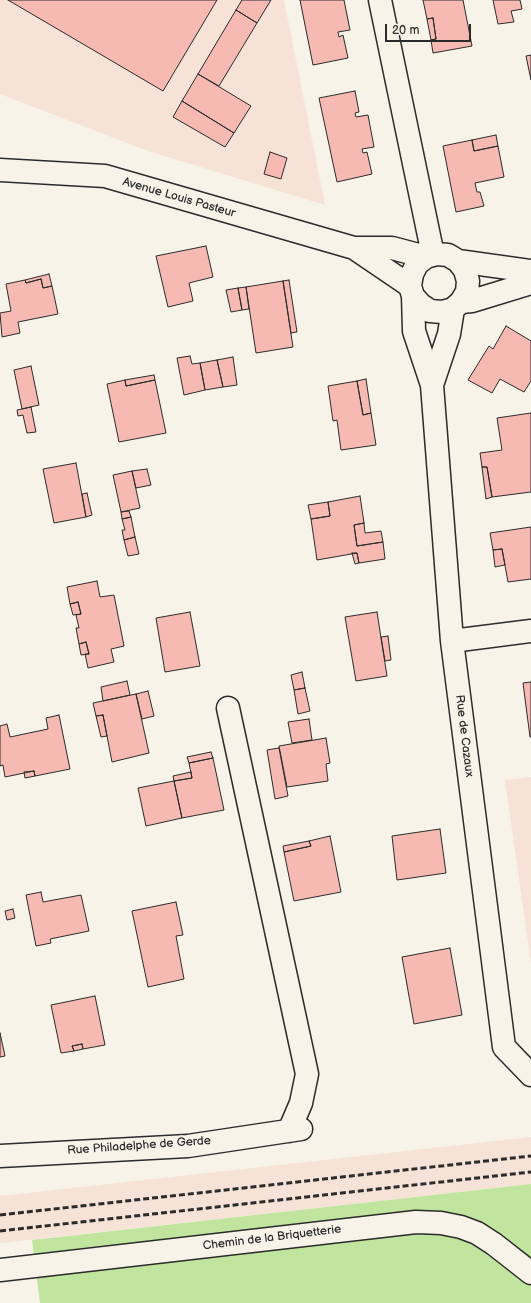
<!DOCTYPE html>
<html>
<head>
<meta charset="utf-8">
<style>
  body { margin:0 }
  #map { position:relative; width:531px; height:1303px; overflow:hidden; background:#f7f3e8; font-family:"Balsamiq Sans",sans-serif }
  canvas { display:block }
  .scale { position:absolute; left:385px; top:24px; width:86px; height:18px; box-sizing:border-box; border:2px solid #2b2b2b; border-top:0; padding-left:5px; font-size:12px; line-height:14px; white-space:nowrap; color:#2b2b2b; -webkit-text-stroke:3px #f7f3e8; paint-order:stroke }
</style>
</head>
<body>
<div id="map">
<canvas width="531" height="1303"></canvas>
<div class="scale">20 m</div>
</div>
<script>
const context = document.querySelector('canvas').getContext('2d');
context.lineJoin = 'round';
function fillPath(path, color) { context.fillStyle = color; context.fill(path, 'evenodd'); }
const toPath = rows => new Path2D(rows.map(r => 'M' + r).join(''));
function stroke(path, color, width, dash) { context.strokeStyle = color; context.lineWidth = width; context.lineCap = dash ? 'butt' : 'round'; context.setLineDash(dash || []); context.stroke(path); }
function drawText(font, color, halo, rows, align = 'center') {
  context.font = font + ' "Balsamiq Sans",sans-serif'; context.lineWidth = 3.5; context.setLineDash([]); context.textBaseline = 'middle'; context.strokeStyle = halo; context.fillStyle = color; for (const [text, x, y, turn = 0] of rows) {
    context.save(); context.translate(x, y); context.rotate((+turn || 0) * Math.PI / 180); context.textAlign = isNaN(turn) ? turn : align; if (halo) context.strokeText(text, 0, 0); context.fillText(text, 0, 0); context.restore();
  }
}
const built = toPath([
  [0,0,284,0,325,205,148,151,0,94],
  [531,777,531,963,505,780],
  [531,1137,531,1184,0,1243,0,1196]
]);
const green = toPath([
  [531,1184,531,1303,40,1303,32,1240]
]);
const building = toPath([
  [8,0,217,0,163,91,8,0],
  [242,0,271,0,257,23,236,10,242,0],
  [300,0,344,0,350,30,338,32,339,37,343,35,348,58,313,65,300,0],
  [423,0,463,0,472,46,433,53,431,40,436,39,433,18,427,19,423,0],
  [493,0,520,0,522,9,511,11,514,22,498,24,493,0],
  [236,10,257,23,219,86,198,74,236,10],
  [433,18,436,39,431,40,427,19,433,18],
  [531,55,531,80,526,56,531,55],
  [198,74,251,106,234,133,182,101,198,74],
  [355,91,359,112,355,113,356,117,368,115,374,147,362,149,363,153,367,152,372,174,337,182,319,98,355,91],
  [182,101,234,133,225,147,173,117,182,101],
  [496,135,498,146,474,151,472,140,496,135],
  [472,140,474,151,498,146,504,177,475,183,477,192,480,192,484,206,456,212,443,146,472,140],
  [270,152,287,158,281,179,264,174,270,152],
  [206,246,213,277,189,283,193,301,168,307,156,256,206,246],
  [49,274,52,286,43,288,41,279,26,283,25,280,49,274],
  [41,279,43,288,52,286,58,314,18,322,20,333,2,337,0,313,11,311,6,284,25,280,26,283,41,279],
  [289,280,297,332,291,333,283,281,289,280],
  [283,281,293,347,256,353,246,287,283,281],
  [246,287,249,309,242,310,238,288,246,287],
  [238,288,242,310,231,312,226,290,238,288],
  [506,326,531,341,531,381,524,392,500,379,492,393,468,380,489,346,493,349,506,326],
  [190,356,192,364,200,363,205,390,184,395,177,358,190,356],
  [233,357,237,385,223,387,217,360,233,357],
  [217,360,223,387,205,390,200,363,217,360],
  [31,366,39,405,22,409,14,370,31,366],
  [154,375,155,380,126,386,125,380,154,375],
  [366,379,371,413,363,415,357,381,366,379],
  [125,380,126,386,155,380,166,433,119,442,107,384,125,380],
  [357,381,363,415,371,413,376,445,341,450,337,420,333,421,328,386,357,381],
  [31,407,36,432,27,433,23,415,18,416,17,410,31,407],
  [531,413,531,492,492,497,487,467,482,467,480,453,502,450,497,418,531,413],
  [76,463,86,517,54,523,43,469,76,463],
  [482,467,487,467,492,497,486,499,482,467],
  [147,469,151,485,136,488,132,471,147,469],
  [132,471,140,508,121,512,113,475,132,471],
  [87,493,92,515,86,517,82,494,87,493],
  [360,496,364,523,354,525,357,546,383,542,385,559,359,563,357,553,317,560,311,519,330,516,328,502,360,496],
  [328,502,330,516,311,519,308,505,328,502],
  [129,511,131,517,122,519,121,512,129,511],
  [131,517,135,537,124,540,122,530,125,530,122,519,131,517],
  [364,523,365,533,381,531,383,542,357,546,354,525,364,523],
  [531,527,531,579,508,582,502,549,493,550,490,533,531,527],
  [135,537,139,554,128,556,124,540,135,537],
  [502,549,505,565,495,567,493,550,502,549],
  [352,553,357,553,359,563,355,564,352,553],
  [97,581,100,597,114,595,124,646,111,649,114,662,88,668,85,654,89,654,86,642,79,644,76,628,79,628,76,615,81,614,78,602,70,604,67,587,97,581],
  [78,602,81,614,73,615,70,604,78,602],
  [190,612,200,666,165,672,156,618,190,612],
  [377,612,387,676,356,681,345,617,377,612],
  [388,636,391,660,385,661,381,637,388,636],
  [86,642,89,654,81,655,79,644,86,642],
  [302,672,305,688,294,690,291,675,302,672],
  [127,681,130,695,103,701,101,687,127,681],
  [531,682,531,737,530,737,523,683,531,682],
  [305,688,310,711,298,714,294,690,305,688],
  [148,691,154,716,142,719,136,694,148,691],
  [136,694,149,753,112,762,103,715,96,716,93,703,136,694],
  [59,715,70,769,35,776,34,771,5,777,3,765,0,766,0,726,7,724,10,737,48,729,46,718,59,715],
  [103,715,107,736,101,737,96,716,103,715],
  [309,719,312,740,292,743,288,722,309,719],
  [326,738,330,763,326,764,328,781,287,787,279,746,326,738],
  [279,748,288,796,275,799,267,750,279,748],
  [211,752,213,758,189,763,187,757,211,752],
  [213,758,224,810,182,818,174,781,192,778,189,763,213,758],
  [34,771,35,776,25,778,24,772,34,771],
  [191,772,192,778,174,781,173,776,191,772],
  [174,781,182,818,146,826,138,788,174,781],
  [440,829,446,873,397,880,392,836,440,829],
  [330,836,341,892,294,901,284,852,311,846,309,841,330,836],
  [309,841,311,846,284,852,283,846,309,841],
  [41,892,43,902,81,895,89,931,50,939,51,943,36,946,26,895,41,892],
  [176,902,183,935,176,936,184,979,148,987,132,911,176,902],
  [13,909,15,918,7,920,5,911,13,909],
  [450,948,462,1015,414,1024,402,957,450,948],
  [95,996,105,1045,83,1049,82,1044,72,1046,74,1051,61,1053,51,1005,95,996],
  [0,1033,5,1056,0,1057,0,1033],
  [82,1044,83,1049,74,1051,72,1046,82,1044]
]);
const minor = toPath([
  [380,0,433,255],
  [0,170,105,176,354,248,410,286],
  [354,248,392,248,426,257],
  [458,261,465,270,468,281,467,292,461,302,453,309,442,312,430,311,421,305,413,296,410,286,412,274,417,264,426,257,437,254,448,255,458,261,531,271],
  [413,296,414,331,432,385,452,641,504,1047,531,1075],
  [461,302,472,301,531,283],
  [432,385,449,334,453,309],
  [452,641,531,631],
  [228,708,307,1074,301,1103,289,1131],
  [0,1156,188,1146,301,1129],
  [0,1270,416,1222,441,1223,461,1227,477,1233,494,1244,531,1273]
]);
const rail = toPath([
  [0,1215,531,1156],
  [0,1231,531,1172]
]);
const streetNames = [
  ["Avenue Louis Pasteur",179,198,16],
  ["Rue de Cazaux",464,736,83],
  ["Rue Philadelphe de Gerde",139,1146,-4],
  ["Chemin de la Briquetterie",272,1238,-7]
];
fillPath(built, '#f7e2d8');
fillPath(green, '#c1e59f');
fillPath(building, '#f6bab3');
stroke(building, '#2b2b2b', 1);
stroke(minor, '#2b2b2b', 25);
stroke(minor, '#f7f3e8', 22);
stroke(rail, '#2b2b2b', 3, [6, 3]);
drawText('12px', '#2b2b2b', '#f7f3e8', streetNames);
</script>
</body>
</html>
